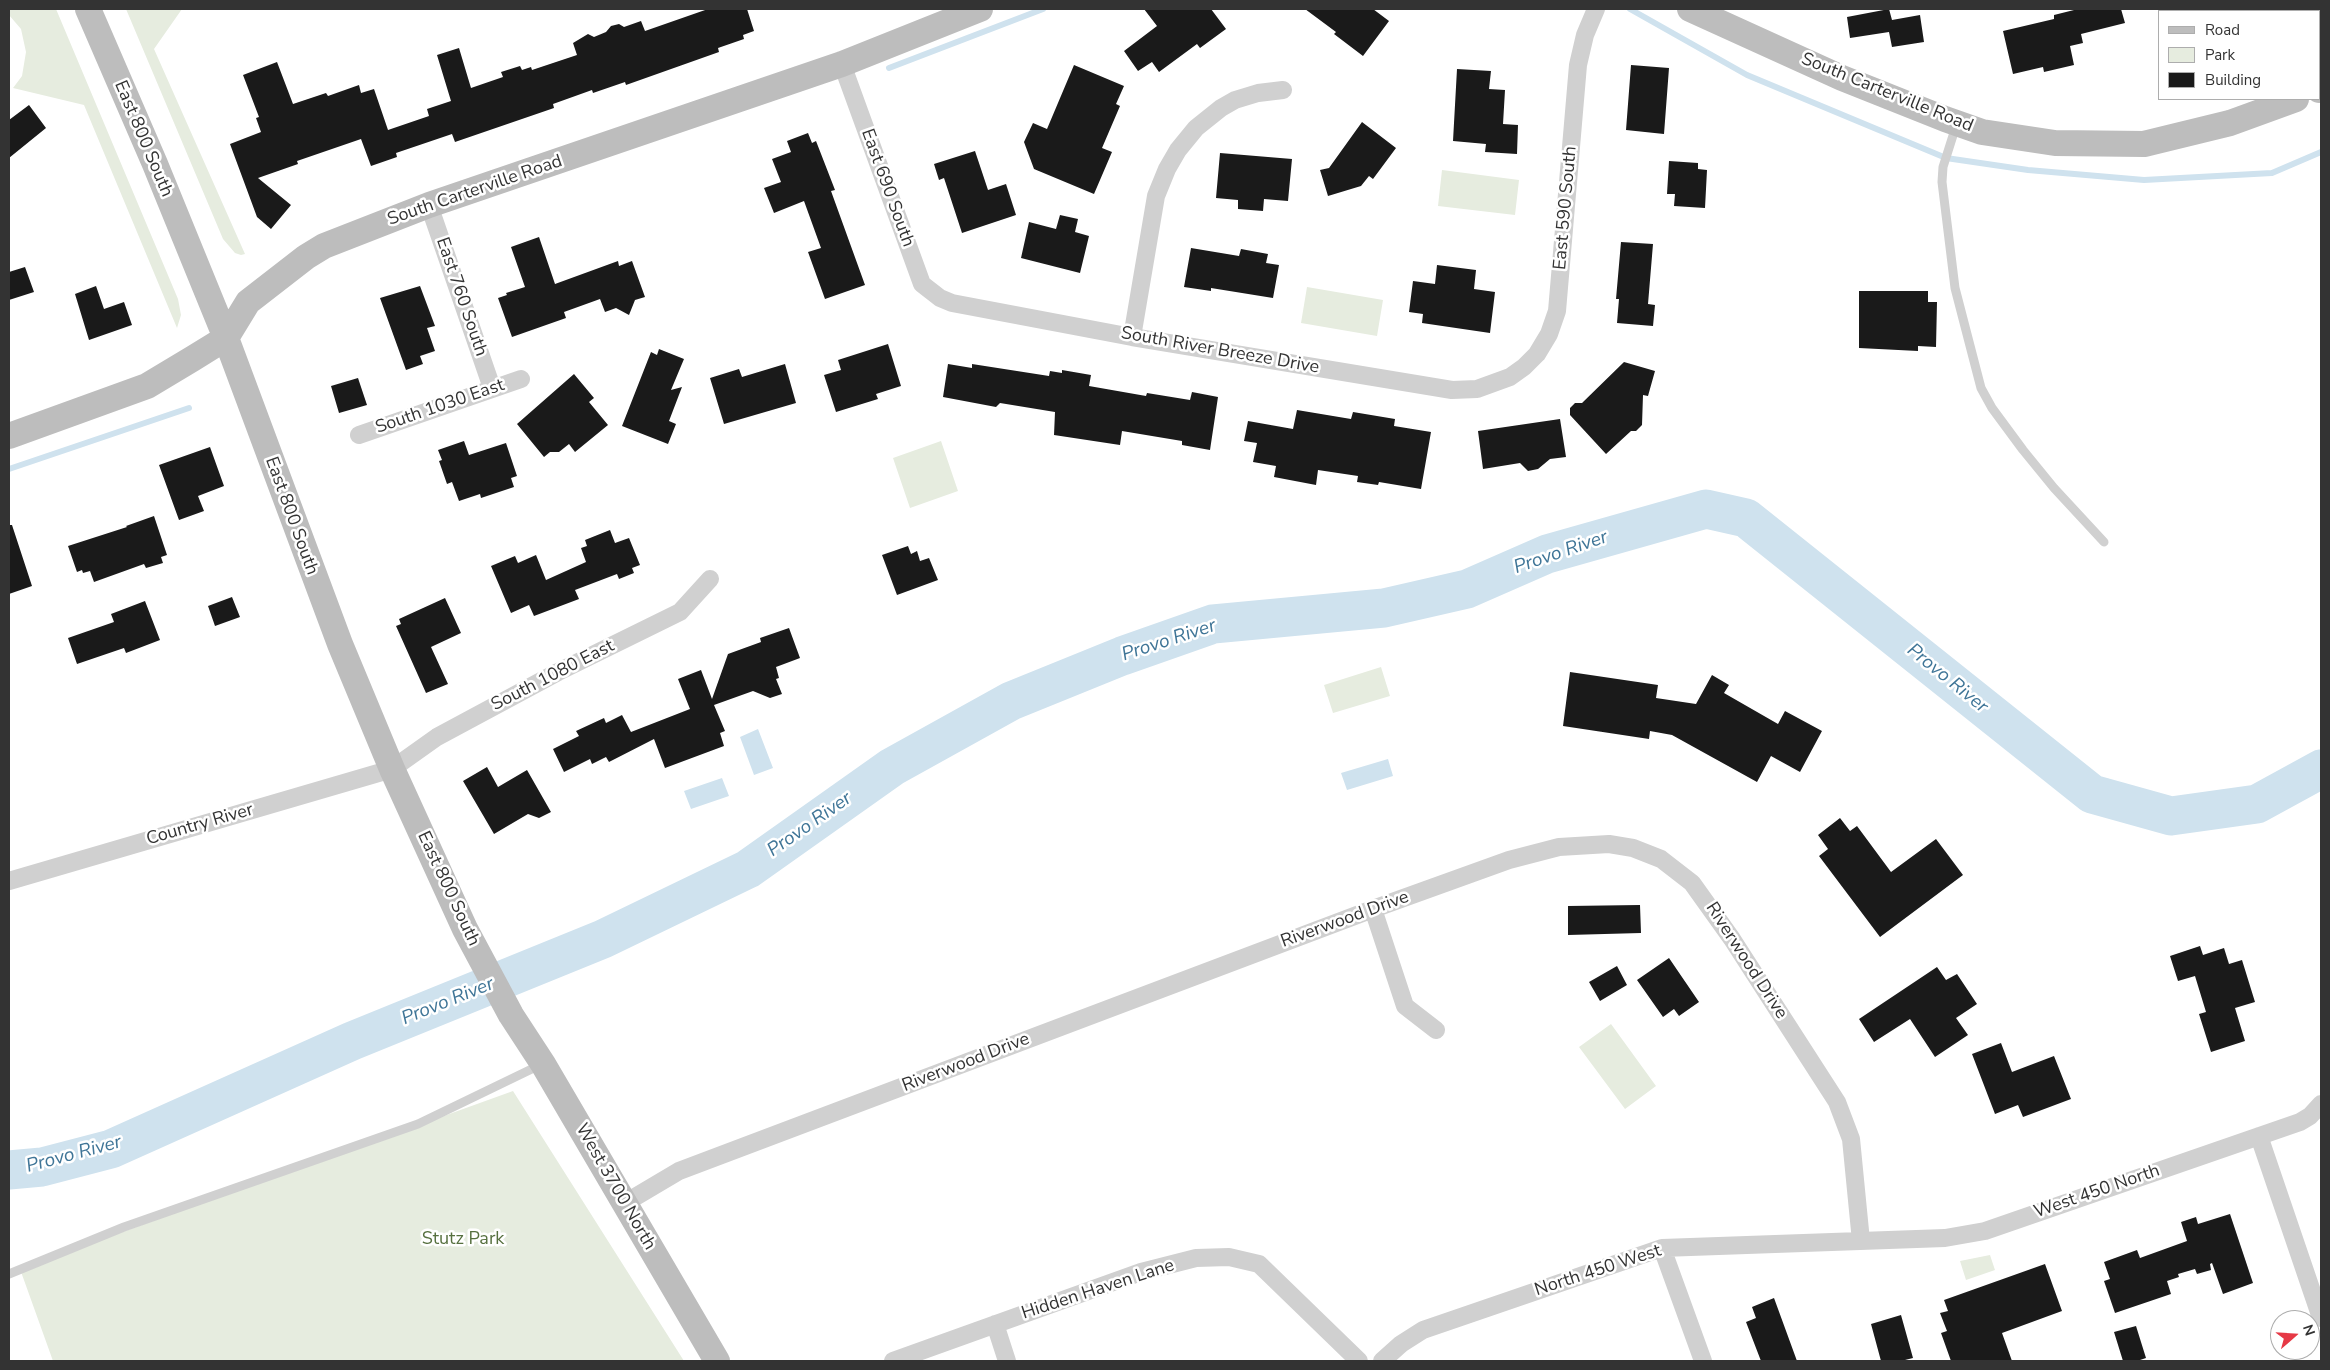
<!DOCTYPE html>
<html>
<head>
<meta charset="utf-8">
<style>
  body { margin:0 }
  #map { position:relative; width:2330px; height:1370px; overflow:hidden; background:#fff; font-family:"Nunito Sans",sans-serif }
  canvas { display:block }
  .frame { position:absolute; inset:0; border:10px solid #333; pointer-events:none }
  .legend { position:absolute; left:2158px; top:10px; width:162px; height:90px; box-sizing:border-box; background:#fff; border:1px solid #adadad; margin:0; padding:6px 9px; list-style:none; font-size:15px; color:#333 }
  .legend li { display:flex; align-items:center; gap:10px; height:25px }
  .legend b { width:25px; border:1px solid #adadad }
  .north { position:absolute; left:2270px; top:1310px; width:50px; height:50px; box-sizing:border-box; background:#fff; border:1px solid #adadad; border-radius:50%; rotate:71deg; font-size:14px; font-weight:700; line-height:20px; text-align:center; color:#333 }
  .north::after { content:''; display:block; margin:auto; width:18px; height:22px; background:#e63946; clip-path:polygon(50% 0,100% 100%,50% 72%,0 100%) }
</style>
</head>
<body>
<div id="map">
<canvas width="2330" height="1370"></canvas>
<div class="frame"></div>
<ul class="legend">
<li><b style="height:6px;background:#bdbdbd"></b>Road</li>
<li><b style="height:14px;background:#e6ecdf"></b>Park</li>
<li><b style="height:14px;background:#1a1a1a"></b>Building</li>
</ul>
<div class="north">N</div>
</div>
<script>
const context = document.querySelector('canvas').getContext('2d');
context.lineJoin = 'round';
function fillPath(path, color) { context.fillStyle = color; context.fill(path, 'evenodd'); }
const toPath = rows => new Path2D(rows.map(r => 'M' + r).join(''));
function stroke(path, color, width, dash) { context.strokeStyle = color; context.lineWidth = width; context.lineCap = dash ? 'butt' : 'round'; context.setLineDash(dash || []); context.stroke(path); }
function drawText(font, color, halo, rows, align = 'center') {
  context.font = font + ' "Nunito Sans",sans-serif'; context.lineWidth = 5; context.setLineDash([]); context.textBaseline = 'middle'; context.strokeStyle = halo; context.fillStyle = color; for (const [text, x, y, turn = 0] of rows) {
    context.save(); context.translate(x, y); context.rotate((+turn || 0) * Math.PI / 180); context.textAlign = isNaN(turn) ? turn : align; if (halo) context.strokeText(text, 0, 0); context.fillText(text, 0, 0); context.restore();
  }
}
const green = toPath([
  [9,9,56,9,178,299,181,315,177,328,84,105,13,88,22,76,26,52,21,29,9,15],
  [126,9,182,9,154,49,245,254,241,255,235,253,223,239],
  [1442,170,1519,180,1515,215,1438,206],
  [1307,287,1383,300,1377,336,1301,323],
  [941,441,958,491,910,508,893,458],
  [1381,667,1390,696,1333,713,1324,685],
  [1611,1024,1656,1086,1625,1109,1579,1047],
  [513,1091,684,1361,53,1361,20,1269],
  [1990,1255,1995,1270,1966,1280,1960,1261]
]);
const water = toPath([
  [758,729,773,768,754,775,740,737],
  [1388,759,1393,776,1347,790,1341,773],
  [722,778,729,796,691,809,684,791]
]);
const stream = toPath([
  [1630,9,1747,75,1946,158,2028,170,2144,180,2272,173,2321,152],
  [889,68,1043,9],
  [9,469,189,408]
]);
const river = toPath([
  [9,1170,42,1167,111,1149,352,1041,603,939,748,869,892,767,1011,701,1122,656,1213,624,1384,608,1467,589,1547,554,1706,509,1746,518,2092,794,2171,816,2257,804,2321,769]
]);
const building = toPath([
  [708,9,747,9,754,31,743,35,744,39,718,48,719,52,626,85,625,82,593,93,592,90,553,104,554,108,455,142,452,134,396,153,397,157,371,166,361,139,297,161,298,164,258,178,291,205,271,229,257,217,230,144,261,132,256,118,259,117,243,75,277,62,293,104,326,93,328,96,359,85,361,93,374,89,388,130,429,116,427,109,451,101,437,55,459,48,471,88,503,77,501,72,520,66,522,70,531,67,532,70,577,55,573,43,588,34,594,37,606,32,611,26,619,24,624,27,641,21,645,31],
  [1144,9,1211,9,1226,29,1200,48,1197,44,1159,72,1152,62,1138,71,1124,51,1157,26],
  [1305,9,1373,9,1389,21,1363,56,1334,34,1336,32],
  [1889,9,1892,20,1920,15,1924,42,1892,47,1889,32,1850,38,1847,17],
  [2078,9,2121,9,2125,23,2081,34,2083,43,2070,46,2074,65,2044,72,2043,67,2013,74,2003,31,2054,19,2054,15],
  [1074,65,1124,86,1116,104,1120,106,1102,148,1112,152,1094,194,1034,169,1024,142,1033,123,1047,129],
  [1631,65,1669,68,1664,134,1626,130],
  [1457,69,1491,71,1489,89,1505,90,1503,124,1518,125,1517,154,1485,152,1486,144,1453,141],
  [29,105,46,128,9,158,9,120],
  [1362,122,1396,148,1373,179,1369,176,1361,186,1328,196,1320,170,1329,168],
  [808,133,812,143,816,141,835,190,831,191,865,285,825,299,808,252,821,248,804,201,774,213,764,188,781,182,772,159,791,152,787,141],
  [975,151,988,190,1006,184,1016,215,962,233,944,178,939,180,934,164],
  [1220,153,1292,159,1288,201,1264,199,1263,211,1238,209,1238,200,1216,198],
  [1669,161,1698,163,1698,169,1707,170,1705,208,1674,206,1675,194,1667,194],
  [1060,215,1078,219,1075,232,1089,236,1080,273,1021,258,1029,222,1056,229],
  [539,237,555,284,618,261,619,266,632,261,645,297,635,300,629,315,616,308,605,312,600,299,564,312,566,318,512,337,498,298,507,295,506,293,525,287,511,247],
  [1621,242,1653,244,1648,304,1655,305,1653,326,1617,323,1619,299,1616,299],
  [1191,248,1239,256,1241,249,1268,254,1266,263,1279,265,1273,298,1211,288,1211,291,1184,287],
  [1437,265,1476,270,1474,289,1495,292,1490,333,1422,323,1423,314,1409,312,1413,281,1435,284],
  [25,267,34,292,9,300,9,272],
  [96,286,104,309,124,302,132,325,89,340,75,294],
  [420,286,435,326,427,328,435,351,420,356,423,364,406,370,380,298],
  [1859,291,1928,291,1928,302,1937,302,1936,347,1918,346,1918,351,1859,348],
  [888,344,901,386,876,394,878,399,836,412,824,375,841,370,838,360],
  [659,349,684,359,671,390,682,387,669,421,676,424,668,444,622,426,651,352,657,355],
  [1624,362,1655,371,1648,396,1643,395,1642,425,1636,431,1631,431,1606,454,1570,415,1570,408,1575,403,1582,403],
  [785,364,796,403,724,424,710,378,739,369,742,377],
  [948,364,972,368,972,364,1049,376,1050,371,1062,373,1062,370,1091,375,1089,386,1146,396,1147,393,1190,400,1192,392,1218,397,1210,450,1182,445,1182,441,1122,431,1120,445,1054,435,1055,412,1000,403,996,407,943,397],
  [574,374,594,398,589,402,608,425,575,452,569,444,559,452,550,452,544,457,517,424],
  [358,378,367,405,339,413,331,386],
  [1297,410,1351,419,1353,412,1395,419,1394,426,1431,432,1421,489,1379,482,1378,485,1357,482,1358,476,1318,470,1316,485,1274,477,1276,466,1253,462,1257,443,1244,441,1248,421,1293,429],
  [1560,419,1566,457,1550,459,1538,469,1528,471,1520,463,1483,469,1478,431],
  [464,441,469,455,506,443,517,476,511,478,514,487,481,498,480,494,459,501,452,482,447,484,439,461,442,460,438,450],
  [210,447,224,486,198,496,204,511,179,520,159,465],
  [154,516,167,555,161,557,163,563,146,568,144,564,94,582,90,571,83,573,82,570,77,572,68,546,127,527,126,526],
  [9,525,12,525,32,586,9,594],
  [610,530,615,543,629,538,640,565,632,568,634,573,619,579,617,574,575,590,579,599,534,616,529,605,511,613,491,566,515,556,518,563,536,555,546,580,586,562,581,548,587,546,585,540],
  [908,546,911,554,917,551,920,561,929,558,938,580,897,595,882,555],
  [232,597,240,617,215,626,208,606],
  [445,598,461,633,431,647,448,684,426,693,396,626,401,624,399,619],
  [145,601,160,640,126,653,124,648,77,664,68,638,114,622,111,614],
  [789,628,800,658,776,667,779,678,776,679,782,694,770,698,753,691,714,705,725,731,720,733,724,746,665,768,654,739,609,762,606,757,592,764,590,759,564,772,553,749,579,736,576,731,604,718,606,723,622,715,631,732,690,709,678,679,701,670,712,699,728,654,761,642,760,638],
  [1570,672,1658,685,1656,698,1696,704,1712,675,1729,685,1724,693,1778,724,1785,711,1822,731,1800,772,1771,756,1757,782,1672,735,1650,731,1649,739,1563,726],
  [487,767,498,787,527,770,551,812,539,818,528,814,494,834,463,781],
  [1840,818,1850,831,1857,826,1891,872,1936,839,1963,875,1880,937,1819,856,1828,849,1818,835],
  [1640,905,1641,933,1568,935,1568,906],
  [2200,946,2203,955,2224,948,2229,964,2242,960,2255,1002,2235,1008,2245,1041,2211,1052,2199,1014,2206,1012,2195,976,2178,981,2170,956],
  [1669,958,1699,1002,1679,1016,1674,1009,1663,1017,1637,980],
  [1617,966,1627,985,1600,1001,1589,982],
  [1937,967,1946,980,1957,974,1977,1004,1956,1018,1968,1035,1935,1057,1910,1019,1874,1042,1859,1019],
  [2001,1043,2012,1072,2054,1056,2071,1099,2023,1117,2018,1105,1995,1114,1972,1054],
  [2230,1214,2253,1283,2223,1294,2212,1263,2210,1264,2211,1270,2197,1274,2195,1269,2178,1274,2179,1277,2167,1281,2171,1294,2115,1313,2104,1281,2110,1279,2104,1262,2137,1250,2140,1258,2187,1241,2181,1222,2196,1217,2198,1224],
  [2045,1264,2062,1311,2002,1333,2012,1361,1951,1361,1941,1333,1947,1331,1940,1313,1948,1311,1944,1300],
  [1774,1298,1797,1361,1761,1361,1746,1322,1756,1318,1752,1307],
  [1901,1315,1913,1358,1901,1361,1881,1361,1871,1324],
  [2136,1326,2146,1358,2137,1361,2123,1361,2114,1332]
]);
const lane = toPath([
  [1956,126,1943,167,1942,182,1955,288,1981,388,1992,408,2023,450,2054,488,2104,542],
  [9,1274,124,1227,418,1124,540,1065]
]);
const street = toPath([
  [842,64,922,284,940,298,952,303,1132,337,1452,390,1477,389,1510,377,1524,367,1537,354,1549,334,1557,311,1578,65,1585,35,1596,9],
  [429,205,492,388],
  [1132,337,1156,196,1167,169,1178,150,1196,128,1221,108,1235,100,1258,93,1283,90],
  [359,435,521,379],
  [9,881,392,769,437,737,558,672,680,612,710,579],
  [1373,909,1405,1006,1436,1030],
  [2259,1136,2321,1318],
  [625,1203,679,1171,1373,909,1509,860,1559,847,1609,844,1633,848,1661,859,1692,883,1732,939,1837,1102,1851,1139,1861,1241],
  [1662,1248,1703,1361],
  [995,1324,1007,1361],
  [893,1361,1141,1272,1196,1258,1229,1257,1259,1264,1359,1361],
  [1382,1361,1401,1344,1423,1330,1662,1248,1945,1238,1985,1231,2300,1122,2310,1116,2321,1104]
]);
const secondary = toPath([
  [88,9,155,164,226,338,340,644,392,769,465,929,511,1015,543,1064,717,1361],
  [1690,9,1842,78,1945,119,1982,132,2055,143,2144,144,2230,123,2296,99],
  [2319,90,2321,89],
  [9,436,147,386,192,359,226,338,248,302,306,257,324,246,429,205,842,64,980,9]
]);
const streetNames = [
  ["South Carterville Road",1887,93,22],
  ["East 800 South",143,139,67],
  ["East 690 South",887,188,70],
  ["South Carterville Road",475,191,-19],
  ["East 590 South",1566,208,-85],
  ["East 760 South",461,297,71],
  ["South River Breeze Drive",1220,351,10],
  ["South 1030 East",440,407,-19],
  ["East 800 South",291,516,70],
  ["South 1080 East",553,676,-27],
  ["Country River",200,825,-16],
  ["East 800 South",448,889,65],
  ["Riverwood Drive",1345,920,-20],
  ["Riverwood Drive",1746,961,57],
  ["Riverwood Drive",966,1063,-21],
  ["West 3700 North",615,1187,60],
  ["West 450 North",2097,1192,-19],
  ["North 450 West",1598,1271,-18],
  ["Hidden Haven Lane",1098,1290,-18]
];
const parkNames = [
  ["Stutz Park",463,1240]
];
const waterNames = [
  ["Provo River",1561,553,-19],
  ["Provo River",1169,641,-18],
  ["Provo River",1947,679,39],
  ["Provo River",810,825,-35],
  ["Provo River",448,1002,-22],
  ["Provo River",74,1155,-15]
];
fillPath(green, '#e6ecdf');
fillPath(water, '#cfe2ee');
stroke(stream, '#cfe2ee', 6);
stroke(river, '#cfe2ee', 39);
fillPath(building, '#1a1a1a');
stroke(lane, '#d0d0d0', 9);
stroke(street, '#d0d0d0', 18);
stroke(secondary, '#bdbdbd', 26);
drawText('18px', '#333', '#fff', streetNames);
drawText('18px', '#56703f', '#fff', parkNames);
drawText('italic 19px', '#3f7597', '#fff', waterNames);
</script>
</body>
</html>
